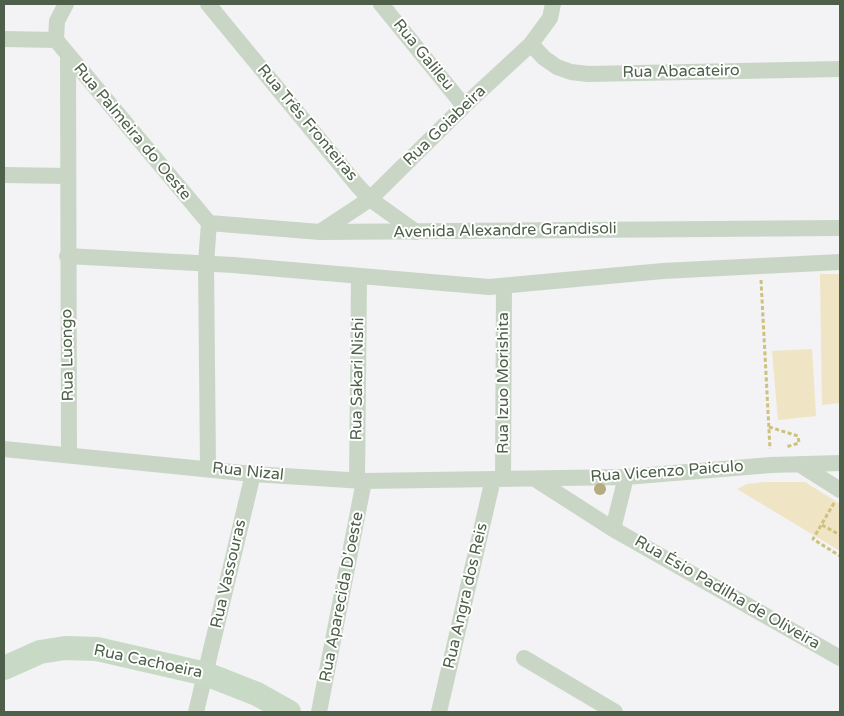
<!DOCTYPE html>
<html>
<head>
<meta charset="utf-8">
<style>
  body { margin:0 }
  #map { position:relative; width:844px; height:716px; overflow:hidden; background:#f3f2f4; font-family:"Varela Round",sans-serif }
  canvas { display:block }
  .frame { position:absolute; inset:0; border:5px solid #4e5f4a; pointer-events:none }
</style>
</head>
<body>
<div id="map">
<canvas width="844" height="716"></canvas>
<div class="frame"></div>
</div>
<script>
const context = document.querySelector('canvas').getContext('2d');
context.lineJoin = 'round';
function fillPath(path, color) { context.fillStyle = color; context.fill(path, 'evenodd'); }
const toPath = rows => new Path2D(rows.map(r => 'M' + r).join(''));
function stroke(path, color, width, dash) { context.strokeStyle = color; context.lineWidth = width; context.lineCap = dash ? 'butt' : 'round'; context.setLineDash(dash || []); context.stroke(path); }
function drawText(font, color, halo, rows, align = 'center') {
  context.font = font + ' "Varela Round",sans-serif'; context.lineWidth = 4; context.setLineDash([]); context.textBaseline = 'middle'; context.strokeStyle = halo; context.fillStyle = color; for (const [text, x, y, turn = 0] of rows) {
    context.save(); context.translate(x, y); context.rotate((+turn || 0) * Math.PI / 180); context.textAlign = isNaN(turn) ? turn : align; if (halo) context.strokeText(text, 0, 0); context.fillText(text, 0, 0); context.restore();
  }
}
const green = toPath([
  [820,274,840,274,840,403,822,405],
  [812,349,816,416,778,420,772,351],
  [765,482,805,482,840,504,840,551,737,489,747,484]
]);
const path = toPath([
  [761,280,770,449],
  [769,427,798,436,799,443,786,447],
  [834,503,813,539,840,556],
  [822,525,840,535]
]);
const minor = toPath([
  [208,4,357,185,370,199,416,232],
  [381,4,464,106],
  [4,39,56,40],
  [56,40,209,223],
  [56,40,57,21,66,4],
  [531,44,544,58,557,67,571,72,588,74,840,69],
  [68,55,69,454],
  [4,175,67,176],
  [209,223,320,232,840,228],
  [320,232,370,199,464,106,531,44,550,18,553,4],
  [67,256,233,265,489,287,663,271,840,262],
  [4,449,253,474,364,481,626,477,771,465,840,463],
  [799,464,840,490],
  [208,467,206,263,209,223],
  [503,479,504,286],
  [535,479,613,529,840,658],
  [357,481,359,277],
  [613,529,626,477],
  [524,658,615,712],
  [196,712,253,474],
  [319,712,364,481],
  [439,712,493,479]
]);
const secondary = toPath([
  [4,668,40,652,65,648,97,649,206,674,257,694,289,712]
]);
const trees = [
  [600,489]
];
const streetNames = [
  ["Rua Galileu",423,55,51],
  ["Rua Abacateiro",681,72,-1],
  ["Rua Três Fronteiras",307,123,50],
  ["Rua Goiabeira",445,126,-44],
  ["Rua Palmeira do Oeste",132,132,50],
  ["Avenida Alexandre Grandisoli",505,231,-1],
  ["Rua Luongo",68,355,-91],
  ["Rua Sakari Nishi",358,379,-89],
  ["Rua Izuo Morishita",504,383,-90],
  ["Rua Nizal",248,472,6],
  ["Rua Vicenzo Paiculo",667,472,-4],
  ["Rua Vassouras",229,574,-77],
  ["Rua Ésio Padilha de Oliveira",727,593,30],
  ["Rua Angra dos Reis",466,596,-77],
  ["Rua Aparecida D'oeste",342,597,-79],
  ["Rua Cachoeira",148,662,12]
];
fillPath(green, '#efe4c3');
stroke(path, '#cdc27c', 3, [4, 2.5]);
stroke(minor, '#c9d6c6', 16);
stroke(secondary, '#c8dac6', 24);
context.fillStyle = '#b4ac7c';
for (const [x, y] of trees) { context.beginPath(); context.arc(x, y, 6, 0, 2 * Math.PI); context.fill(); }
drawText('16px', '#4e5f4a', '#fff', streetNames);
</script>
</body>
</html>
